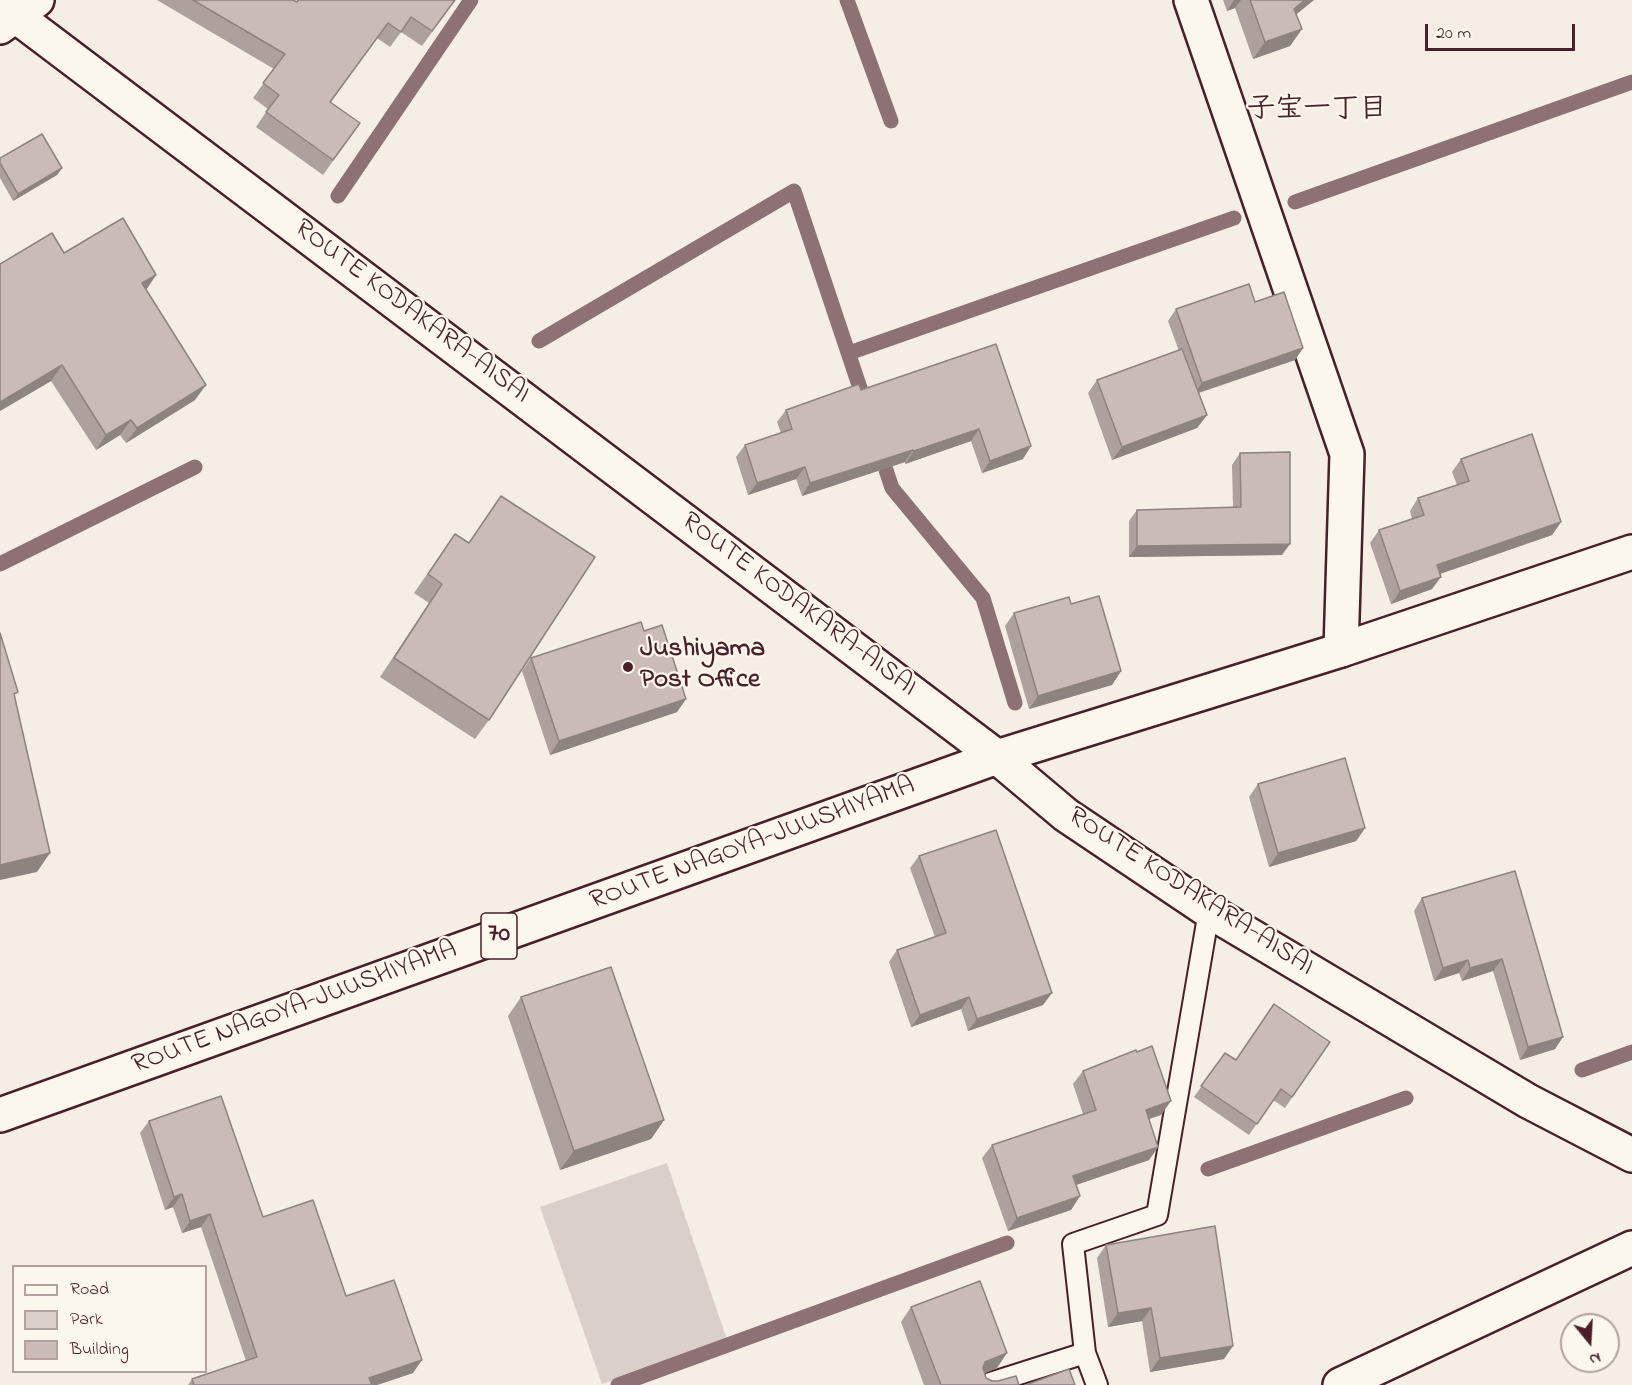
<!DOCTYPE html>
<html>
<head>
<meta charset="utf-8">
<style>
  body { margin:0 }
  #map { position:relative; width:1632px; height:1385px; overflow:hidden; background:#f4eee4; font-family:"Indie Flower",sans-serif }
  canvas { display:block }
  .legend { position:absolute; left:12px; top:1265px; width:195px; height:108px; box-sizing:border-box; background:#fbf7ec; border:2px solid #b4a19f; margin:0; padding:8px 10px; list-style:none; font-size:18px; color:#4a1f2b }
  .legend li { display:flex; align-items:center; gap:12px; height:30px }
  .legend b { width:30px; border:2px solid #b4a19f }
  .north { position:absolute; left:1560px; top:1313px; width:60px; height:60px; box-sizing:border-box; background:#fbf7ec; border:2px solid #b4a19f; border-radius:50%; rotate:162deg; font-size:16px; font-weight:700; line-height:24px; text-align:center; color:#4a1f2b }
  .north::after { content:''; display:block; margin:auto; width:21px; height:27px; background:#4a1f2b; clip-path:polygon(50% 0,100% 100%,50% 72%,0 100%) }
  .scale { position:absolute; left:1425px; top:24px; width:150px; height:27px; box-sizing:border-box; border:3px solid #4a1f2b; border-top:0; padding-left:8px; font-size:18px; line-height:21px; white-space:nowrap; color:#4a1f2b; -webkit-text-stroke:4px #fbf7ec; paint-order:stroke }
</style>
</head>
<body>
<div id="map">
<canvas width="1632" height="1385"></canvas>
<ul class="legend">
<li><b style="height:8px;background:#fbf7ec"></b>Road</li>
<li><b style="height:16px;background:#dbd0c9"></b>Park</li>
<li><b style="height:16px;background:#cabbb6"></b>Building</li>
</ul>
<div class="north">N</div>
<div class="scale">20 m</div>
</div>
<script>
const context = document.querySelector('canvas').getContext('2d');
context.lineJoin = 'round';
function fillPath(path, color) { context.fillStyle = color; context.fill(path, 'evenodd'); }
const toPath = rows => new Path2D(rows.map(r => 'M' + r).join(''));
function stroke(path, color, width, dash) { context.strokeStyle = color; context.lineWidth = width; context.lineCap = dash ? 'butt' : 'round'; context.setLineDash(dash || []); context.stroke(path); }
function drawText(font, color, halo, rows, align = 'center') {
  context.font = font + ' "Indie Flower","Klee One",sans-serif'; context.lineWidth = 4.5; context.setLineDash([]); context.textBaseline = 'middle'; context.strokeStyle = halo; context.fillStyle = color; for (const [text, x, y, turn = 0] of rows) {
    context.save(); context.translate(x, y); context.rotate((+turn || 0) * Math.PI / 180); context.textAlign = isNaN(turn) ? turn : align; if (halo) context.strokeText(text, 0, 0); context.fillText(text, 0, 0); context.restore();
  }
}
const green = toPath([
  [667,1163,727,1340,602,1384,540,1207]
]);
const stream = toPath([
  [847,0,891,121],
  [338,196,471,0],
  [1295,202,1632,82],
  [539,341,794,191,865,403],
  [849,353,1234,218],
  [879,449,892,488,983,598,1015,703],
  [0,564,195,467],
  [1582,1070,1632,1052],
  [1208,1169,1406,1098],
  [618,1385,1007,1243]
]);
const service = toPath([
  [984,1385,1085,1353],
  [1097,1385,1085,1353,1073,1244,1157,1215,1209,911]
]);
const minor = toPath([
  [1191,0,1347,454,1341,650],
  [0,27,37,0],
  [1340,1385,1632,1248]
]);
const tertiary = toPath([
  [997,757,1341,650,1632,552]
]);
const secondary = toPath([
  [0,4,997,757,1066,815,1209,911,1528,1101,1632,1155]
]);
const primary = toPath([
  [0,1115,997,757]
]);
const wall = toPath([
  [157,0,293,0,297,2,455,0,422,46,401,32,390,47,377,38,331,102,360,123,323,175,256,127,268,109,253,98,274,69],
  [1223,0,1314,0,1296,14,1302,29,1290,46,1253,59,1235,8,1227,11],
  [0,158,62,168,57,175,13,201,0,178],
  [64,253,156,275,146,290,195,400,126,443,120,435,96,450,51,381,0,411,0,264],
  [1255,302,1303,348,1295,360,1199,393,1207,415,1197,428,1112,460,1088,393,1097,380,1179,351,1168,321,1176,309],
  [996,344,1023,459,982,473,971,441,905,464,905,462,802,496,796,479,748,495,736,457,745,445,781,433,777,422,786,410,861,390],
  [1240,453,1282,555,1129,557,1129,521,1137,510,1233,507,1232,465],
  [1461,459,1561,522,1552,535,1440,574,1432,589,1391,604,1370,543,1379,530,1412,519,1410,511,1418,498,1457,485,1452,472],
  [501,496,489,720,475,739,380,677,429,603,414,593,455,534,469,543],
  [1071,604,1121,671,1112,685,1029,709,1005,626,1014,613],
  [644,631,686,699,677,712,550,755,522,671,531,658],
  [1258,784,1365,828,1356,841,1269,867,1249,797],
  [919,856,1043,1005,968,1031,961,1009,911,1027,889,962,897,950,935,937,910,868],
  [1515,871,1563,1037,1555,1049,1520,1060,1493,971,1462,981,1459,973,1434,981,1414,911,1422,898],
  [521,997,664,1120,651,1139,560,1170,508,1016],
  [1330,1042,1285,1108,1273,1100,1249,1135,1194,1097,1225,1053,1236,1060],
  [1083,1071,1161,1115,1149,1119,1158,1147,1149,1160,1076,1185,1080,1196,1071,1210,1008,1231,982,1158,992,1145,1083,1114,1073,1084],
  [149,1121,263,1217,346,1296,413,1373,377,1385,188,1385,192,1379,246,1361,201,1227,182,1233,173,1207,165,1210,140,1133],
  [1106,1245,1224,1359,1150,1372,1142,1321,1108,1327,1097,1258],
  [911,1307,997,1368,985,1373,986,1378,992,1381,1019,1385,924,1385,901,1322]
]);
const shadedWall = toPath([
  [1234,0,1241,0,1235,8,1227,11],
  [1305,0,1314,0,1283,25,1294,9],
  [1302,29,1290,46,1253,59,1265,42],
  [62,168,57,175,13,201,18,194],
  [156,275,146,290,142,283],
  [1303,348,1295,360,1194,394,1202,383],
  [62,365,51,381,0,411,0,402],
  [206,385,195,400,126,443,137,428],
  [1207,415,1197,428,1112,460,1122,447],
  [131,420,120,435,96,450,106,435],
  [979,429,971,441,905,464,914,451],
  [1031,446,1023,459,982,473,990,461],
  [913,450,905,462,802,496,810,483],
  [805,467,796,479,748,495,757,483],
  [1561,522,1552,535,1428,578,1437,565],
  [1290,544,1282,555,1129,557,1137,546],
  [1441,577,1432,589,1391,604,1400,591],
  [1121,671,1112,685,1029,709,1038,696],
  [686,699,677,712,550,755,559,741],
  [1365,828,1356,841,1269,867,1278,853],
  [50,853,37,872,0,880,0,865],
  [1502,959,1493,971,1462,981,1470,968],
  [1468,960,1459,973,1434,981,1443,968],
  [1052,993,1043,1005,968,1031,977,1019],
  [969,997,961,1009,911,1027,920,1015],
  [1563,1037,1555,1049,1520,1060,1528,1047],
  [1171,1101,1161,1115,1136,1123,1146,1110],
  [664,1120,651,1139,560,1170,574,1151],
  [1158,1147,1149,1160,1064,1189,1073,1176],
  [182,1194,173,1207,165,1210,174,1197],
  [1080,1196,1071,1210,1008,1231,1017,1218],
  [210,1214,201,1227,182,1233,190,1221],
  [1151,1308,1142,1321,1108,1327,1118,1313],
  [1233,1346,1224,1359,1150,1372,1160,1358],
  [1007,1353,997,1368,975,1377,985,1362],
  [422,1360,413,1373,377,1385,364,1385,369,1378]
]);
const building = toPath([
  [193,0,293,0,297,2,298,0,455,0,432,31,411,17,401,32,388,23,330,102,360,123,333,160,266,112,279,95,263,83,285,54,193,0],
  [1250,0,1305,0,1294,9,1302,29,1265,42,1250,0],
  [42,134,62,168,18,194,0,163,0,158,42,134],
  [123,218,156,275,142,283,206,385,137,428,131,420,106,435,62,365,0,402,0,264,52,233,64,253,123,218],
  [1249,284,1255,302,1284,292,1303,348,1202,383,1176,309,1249,284],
  [996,344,1031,446,990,461,979,429,914,451,913,450,810,483,805,467,757,483,745,445,792,429,786,410,859,384,861,390,996,344],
  [1182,349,1207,415,1122,447,1097,380,1182,349],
  [1532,434,1561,522,1437,565,1441,577,1400,591,1379,530,1424,515,1418,498,1469,481,1461,459,1532,434],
  [1290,452,1290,544,1137,546,1137,510,1241,507,1240,453,1290,452],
  [501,496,595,557,489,720,394,658,442,584,428,574,455,534,469,543,501,496],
  [1099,596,1121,671,1038,696,1014,613,1069,597,1071,604,1099,596],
  [641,622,644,631,662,625,686,699,559,741,531,658,641,622],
  [0,633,18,692,14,694,50,853,0,865,0,633],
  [1345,758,1365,828,1278,853,1258,784,1345,758],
  [996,830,1052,993,977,1019,969,997,920,1015,897,950,946,933,919,856,996,830],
  [1515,871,1563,1037,1528,1047,1502,959,1470,968,1468,960,1443,968,1422,898,1515,871],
  [611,967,664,1120,574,1151,521,997,611,967],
  [1274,1004,1330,1042,1292,1097,1281,1089,1257,1124,1201,1086,1225,1053,1236,1060,1274,1004],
  [1152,1046,1171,1101,1146,1110,1158,1147,1073,1176,1080,1196,1017,1218,992,1145,1096,1110,1083,1071,1136,1050,1137,1052,1152,1046],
  [221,1096,263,1217,313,1200,346,1296,394,1280,422,1360,369,1378,372,1385,194,1385,192,1379,257,1357,210,1214,190,1221,182,1194,174,1197,149,1121,221,1096],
  [1215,1226,1233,1346,1160,1358,1151,1308,1118,1313,1106,1245,1215,1226],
  [980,1281,1007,1353,985,1362,983,1368,986,1378,992,1381,998,1381,1016,1376,1019,1385,941,1385,911,1307,980,1281],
  [1069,1369,1075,1385,1026,1385,1069,1369]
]);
const markers = [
  [628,667,6,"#4a1f2b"]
];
const shields = [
  [499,936,36]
];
const shieldNames = [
  ["70",499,936]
];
const streetNames = [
  ["ROUTE KODAKARA-AISAI",411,313,37],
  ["ROUTE KODAKARA-AISAI",798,606,37],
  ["ROUTE NAGOYA-JUUSHIYAMA",753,845,-20],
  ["ROUTE KODAKARA-AISAI",1190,893,33],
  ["ROUTE NAGOYA-JUUSHIYAMA",295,1009,-20]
];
const poiNames = [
  ["Jushiyama",640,651],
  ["Post Office",640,682]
];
const neighbourhoodNames = [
  ["子宝一丁目",1317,111]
];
fillPath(green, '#dbd0c9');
stroke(stream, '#8d7174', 15);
stroke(service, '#4a1f2b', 24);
stroke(minor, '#4a1f2b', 38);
stroke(tertiary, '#4a1f2b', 38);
stroke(secondary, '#4a1f2b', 38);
stroke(primary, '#4a1f2b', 38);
stroke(service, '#fbf7ec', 20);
stroke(minor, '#fbf7ec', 33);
stroke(tertiary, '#fbf7ec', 33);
stroke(secondary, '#fbf7ec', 33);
stroke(primary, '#fbf7ec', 33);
fillPath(wall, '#aea19d');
fillPath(shadedWall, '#8d837f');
fillPath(building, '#cabbb6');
stroke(building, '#8d837f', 1.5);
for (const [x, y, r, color] of markers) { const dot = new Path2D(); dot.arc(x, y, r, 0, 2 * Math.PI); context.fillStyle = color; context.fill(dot); stroke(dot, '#fbf7ec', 2); }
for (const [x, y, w] of shields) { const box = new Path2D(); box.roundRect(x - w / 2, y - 23, w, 46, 4.5); context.fillStyle = '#fbf7ec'; context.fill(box); stroke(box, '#4a1f2b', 1.5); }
drawText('bold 26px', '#4a1f2b', null, shieldNames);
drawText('27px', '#4a1f2b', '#fbf7ec', streetNames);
drawText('bold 27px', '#4a1f2b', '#fbf7ec', poiNames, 'left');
drawText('bold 28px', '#4a1f2b', '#fbf7ec', neighbourhoodNames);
</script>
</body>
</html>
